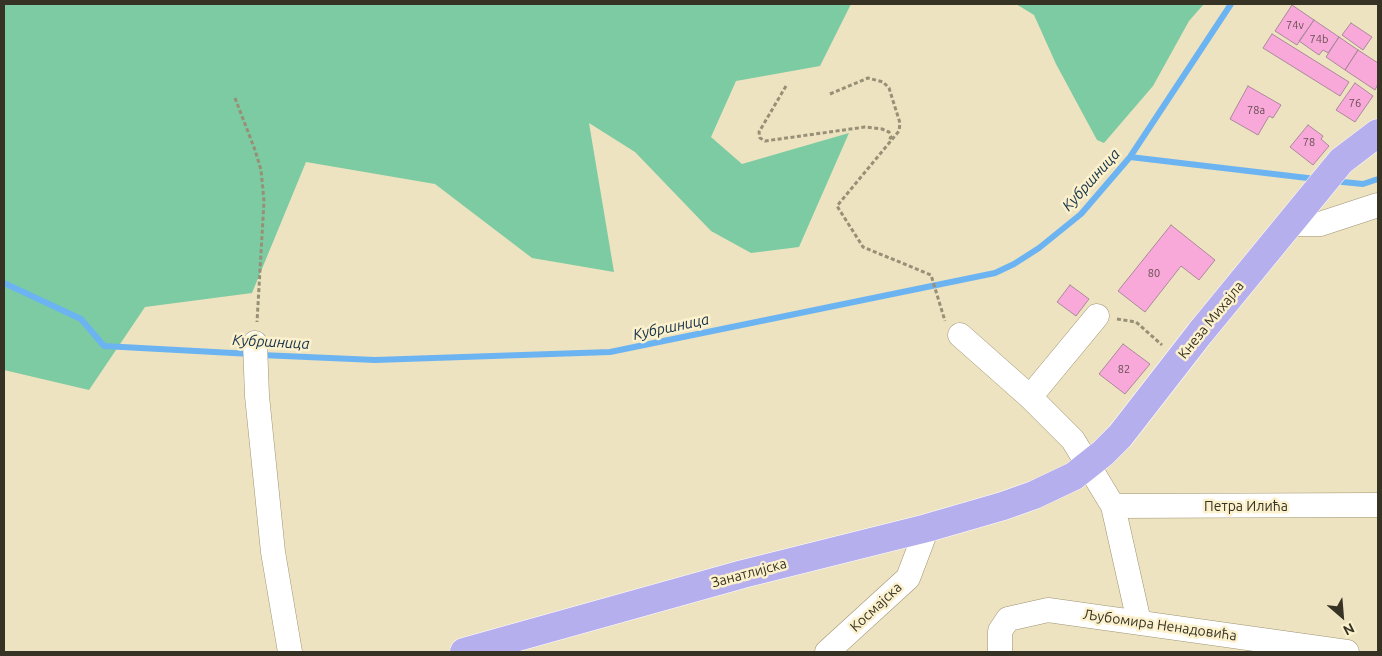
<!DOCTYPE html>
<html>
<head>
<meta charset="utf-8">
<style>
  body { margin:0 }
  #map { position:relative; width:1382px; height:656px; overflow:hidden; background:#eee3c0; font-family:Ubuntu,sans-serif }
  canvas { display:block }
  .frame { position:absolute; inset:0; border:5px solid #363224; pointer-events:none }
  .north { position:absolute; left:1317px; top:591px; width:50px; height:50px; -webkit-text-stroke:4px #fcf1cd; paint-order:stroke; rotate:153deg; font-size:14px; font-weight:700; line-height:20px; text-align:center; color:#363224 }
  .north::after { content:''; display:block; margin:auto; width:18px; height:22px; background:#363224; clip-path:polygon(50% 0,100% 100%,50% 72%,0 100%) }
</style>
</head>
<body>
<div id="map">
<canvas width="1382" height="656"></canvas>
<div class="frame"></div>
<div class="north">N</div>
</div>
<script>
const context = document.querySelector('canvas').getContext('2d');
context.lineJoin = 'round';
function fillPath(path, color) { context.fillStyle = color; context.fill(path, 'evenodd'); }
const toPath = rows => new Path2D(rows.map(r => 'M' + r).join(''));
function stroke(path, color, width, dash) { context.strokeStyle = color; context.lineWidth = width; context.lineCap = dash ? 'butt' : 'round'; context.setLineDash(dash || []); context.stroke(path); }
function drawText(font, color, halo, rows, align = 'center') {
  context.font = font + ' Ubuntu,sans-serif'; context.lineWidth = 5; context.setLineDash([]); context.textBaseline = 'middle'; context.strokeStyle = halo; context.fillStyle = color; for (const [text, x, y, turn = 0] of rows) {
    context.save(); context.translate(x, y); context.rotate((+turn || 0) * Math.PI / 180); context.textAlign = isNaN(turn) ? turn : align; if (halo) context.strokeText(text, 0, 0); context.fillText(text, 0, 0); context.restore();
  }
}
const green = toPath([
  [4,4,851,4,820,66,736,81,711,137,742,164,849,133,799,247,751,253,711,231,635,152,589,123,614,272,532,258,435,184,306,162,252,293,145,307,89,390,4,370],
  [1016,4,1204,4,1189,21,1153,86,1104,143,1097,140,1056,64,1034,15]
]);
const stream = toPath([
  [1130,157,1316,179],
  [1333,181,1363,184,1378,179],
  [4,283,81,319,104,346,251,354],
  [261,355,375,360,610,352,995,273,1014,264,1039,248,1081,214,1130,157,1231,4]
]);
const building = toPath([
  [1292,5,1314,20,1297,45,1275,31,1292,5],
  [1314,20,1339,37,1328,53,1323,50,1319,55,1299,41,1314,20],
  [1351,23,1372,37,1363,50,1342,35,1351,23],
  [1272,34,1349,82,1340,96,1263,48,1272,34],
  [1339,37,1358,50,1345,70,1326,57,1339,37],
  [1358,50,1378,63,1378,84,1375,90,1345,70,1358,50],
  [1355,83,1373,96,1355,122,1336,110,1355,83],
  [1248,86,1281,105,1273,118,1269,116,1258,135,1230,119,1248,86],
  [1308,125,1323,136,1321,139,1329,146,1313,165,1290,147,1308,125],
  [1171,225,1215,260,1199,280,1181,266,1145,312,1118,291,1171,225],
  [1070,285,1089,299,1076,316,1057,302,1070,285],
  [1123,344,1150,364,1125,394,1099,374,1123,344]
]);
const path = toPath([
  [786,86,759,132,760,138,765,141,865,127,882,129,889,132,891,137,889,140],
  [830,94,868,78,883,82,889,88,900,123,899,131,837,206,863,247,931,275,945,321],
  [235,98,255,150,261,170,264,201,257,322],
  [1117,319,1136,322,1162,345]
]);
const minor = toPath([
  [1289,224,1320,224,1378,205],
  [960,335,1030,397,1073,440,1113,506,1139,622],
  [255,343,257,396,273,552,290,652],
  [1030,397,1097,316],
  [1113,506,1378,505],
  [827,652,908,578,927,528],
  [1000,652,1000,631,1008,619,1048,610,1347,652]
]);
const major = toPath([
  [464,652,743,574,927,528,1003,506,1034,495,1074,476,1103,453,1120,436,1200,333,1341,161,1378,133]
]);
const numberNames = [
  ["74v",1295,25],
  ["74b",1319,39],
  ["76",1355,103],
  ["78a",1256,110],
  ["78",1309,142],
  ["80",1154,273],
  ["82",1124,369]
];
const streetNames = [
  ["Кнеза Михајла",1211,320,-51],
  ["Петра Илића",1246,506],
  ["Занатлијска",749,573,-15],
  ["Космајска",876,607,-43],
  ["Љубомира Ненадовића",1160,625,8]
];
const waterNames = [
  ["Кубршница",1091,180,-48],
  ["Кубршница",671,327,-12],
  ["Кубршница",271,342,3]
];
fillPath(green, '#7ccba2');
stroke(stream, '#6cb4f1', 6);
fillPath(building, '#f9a8da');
stroke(building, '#a9889b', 1);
stroke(minor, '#9e9473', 25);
stroke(major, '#fff', 29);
stroke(path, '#979076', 3, [4, 2.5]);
stroke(minor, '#fff', 24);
stroke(major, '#b6afee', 28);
drawText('11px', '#675052', null, numberNames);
drawText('14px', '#363224', '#fcf1cd', streetNames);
drawText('italic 15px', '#13314a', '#fcf1cd', waterNames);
</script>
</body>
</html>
